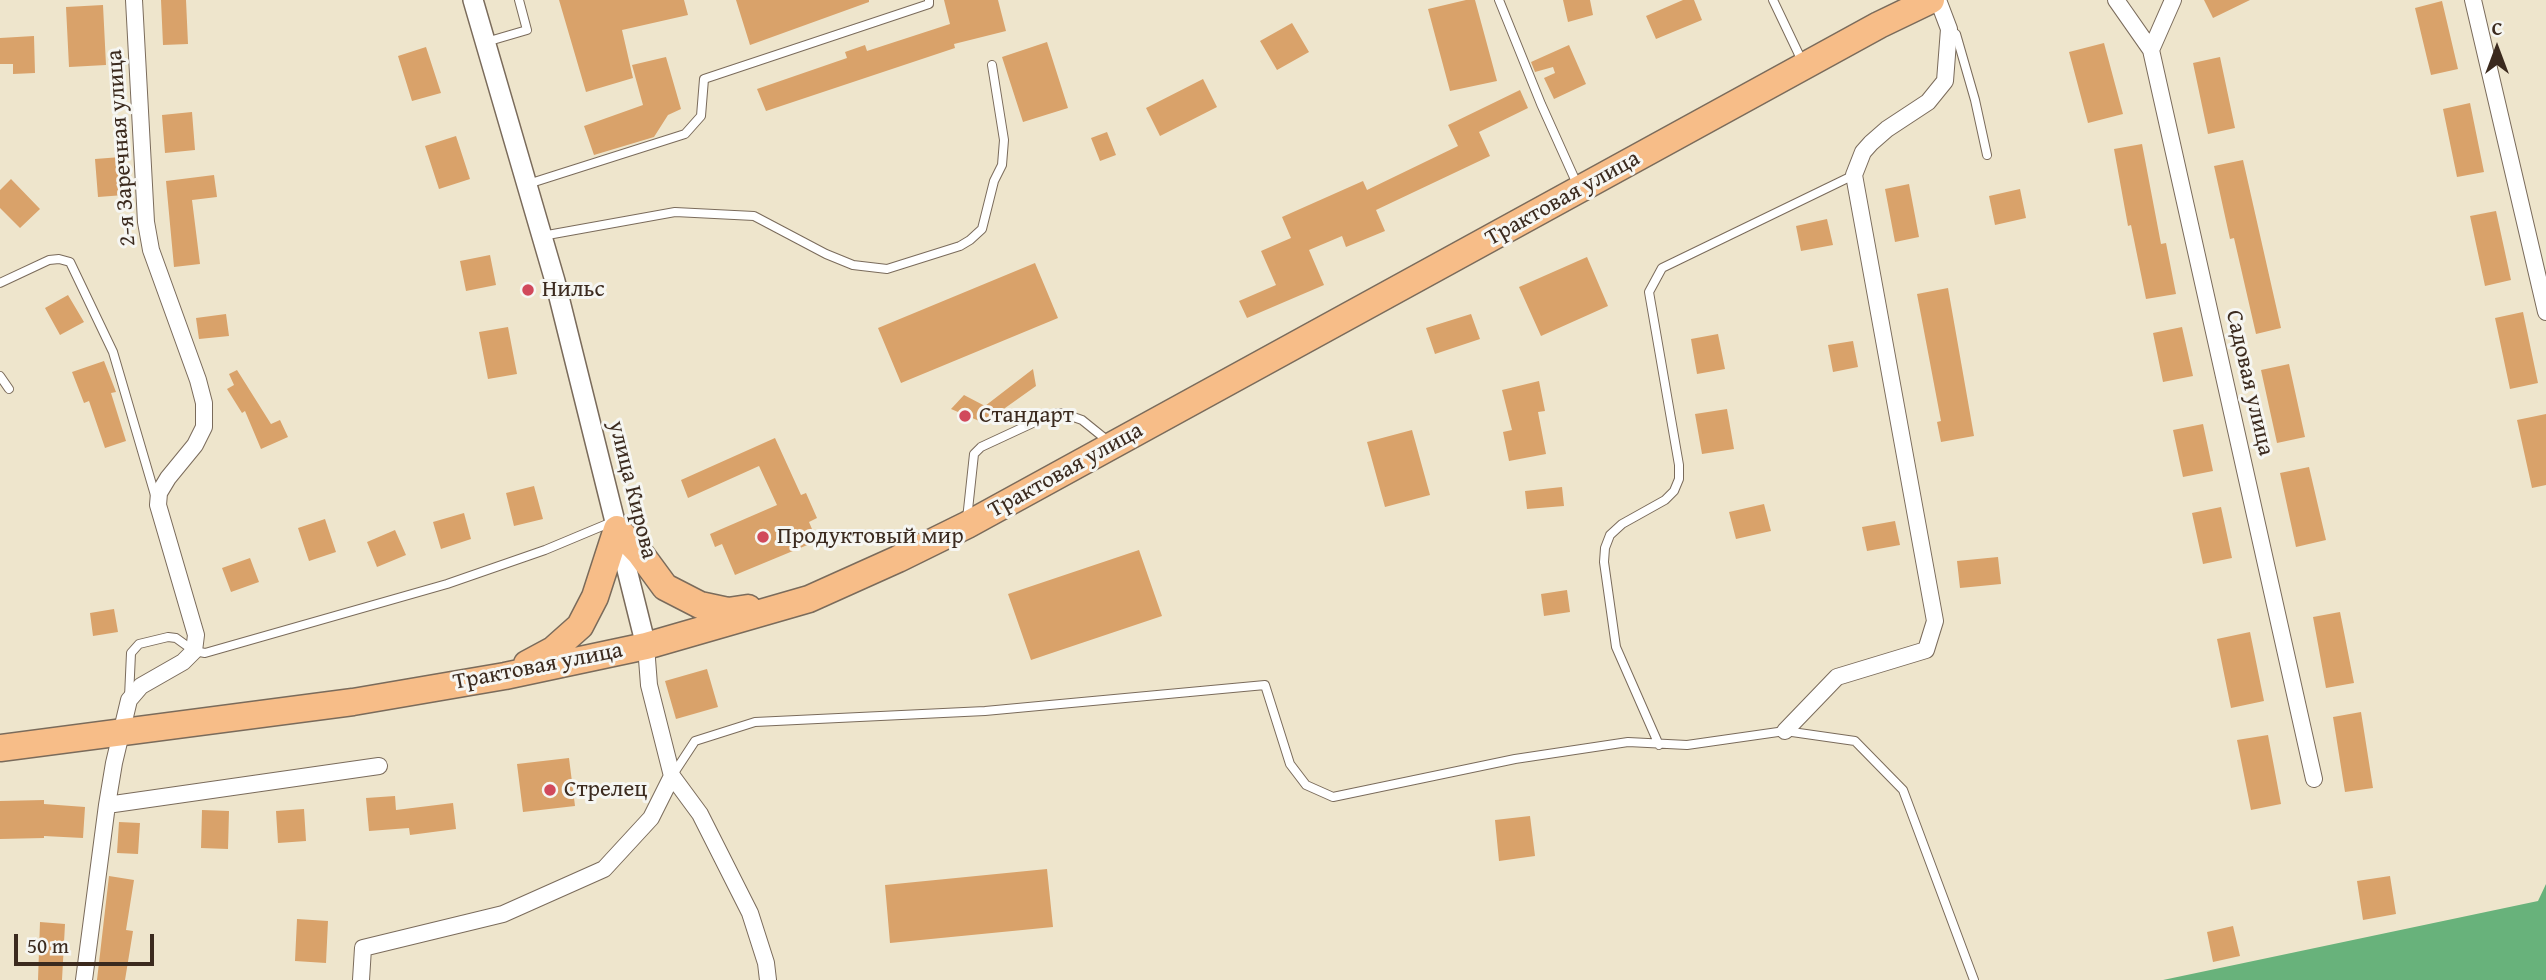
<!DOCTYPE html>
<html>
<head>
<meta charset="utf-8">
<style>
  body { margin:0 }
  #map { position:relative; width:2546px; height:980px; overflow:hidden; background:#eee5cc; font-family:"Gentium Book Plus",serif }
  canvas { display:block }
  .north { position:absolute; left:2462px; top:14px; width:70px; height:70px; -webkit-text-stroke:5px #f6f6f2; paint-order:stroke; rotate:0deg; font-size:19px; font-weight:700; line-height:28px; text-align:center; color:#3b2a1e }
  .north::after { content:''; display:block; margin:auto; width:24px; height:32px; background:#3b2a1e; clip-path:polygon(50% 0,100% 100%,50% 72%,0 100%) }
  .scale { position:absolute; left:14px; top:934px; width:140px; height:32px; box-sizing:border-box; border:4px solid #3b2a1e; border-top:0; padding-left:9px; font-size:21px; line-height:24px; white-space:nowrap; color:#3b2a1e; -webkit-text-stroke:5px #f6f6f2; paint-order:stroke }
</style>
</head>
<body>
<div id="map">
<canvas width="2546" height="980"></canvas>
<div class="north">С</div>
<div class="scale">50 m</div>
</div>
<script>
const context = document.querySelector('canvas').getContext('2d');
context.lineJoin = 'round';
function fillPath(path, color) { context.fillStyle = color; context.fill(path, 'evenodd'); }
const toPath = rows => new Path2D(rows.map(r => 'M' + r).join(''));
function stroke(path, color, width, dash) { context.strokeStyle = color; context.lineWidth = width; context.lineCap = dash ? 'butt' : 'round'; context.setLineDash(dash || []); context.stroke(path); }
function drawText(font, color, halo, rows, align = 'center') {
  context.font = font + ' "Gentium Book Plus",serif'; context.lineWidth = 6; context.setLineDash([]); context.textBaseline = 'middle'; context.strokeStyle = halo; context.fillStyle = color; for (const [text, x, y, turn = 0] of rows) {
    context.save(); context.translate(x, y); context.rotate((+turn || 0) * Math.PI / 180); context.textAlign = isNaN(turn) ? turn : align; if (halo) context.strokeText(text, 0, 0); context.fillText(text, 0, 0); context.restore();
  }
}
const forest = toPath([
  [2546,884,2546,980,2163,980,2538,901]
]);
const building = toPath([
  [161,0,186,0,188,44,163,45],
  [559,0,684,0,688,15,622,30,633,78,586,92],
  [736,0,869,0,869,2,750,45],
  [944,0,998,0,1006,31,954,44,955,48,766,111,757,89,847,58,845,52,865,45,867,51,950,24],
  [1466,0,1475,0,1497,81,1450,91,1428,9],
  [1563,0,1590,0,1593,15,1568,22],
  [1683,0,1694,0,1702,20,1656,39,1646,16],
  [2204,0,2250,0,2213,18],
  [2442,1,2458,69,2431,75,2415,8],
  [103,5,106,65,69,67,66,7],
  [1292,23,1309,52,1277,70,1260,41],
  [34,36,35,73,13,74,13,64,0,64,0,38],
  [1047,42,1068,108,1023,122,1002,57],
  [2104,43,2123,114,2088,123,2069,52],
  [1569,45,1586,84,1554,99,1544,78,1555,73,1553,67,1535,72,1531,62],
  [426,47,441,93,412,101,398,56],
  [666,57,681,109,668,115,654,137,594,155,584,126,643,105,632,65],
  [2220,57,2235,128,2208,134,2193,63],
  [1203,79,1217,107,1160,136,1146,108],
  [1520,90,1528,108,1479,132,1490,156,1376,210,1385,231,1346,247,1342,236,1309,250,1324,285,1247,318,1239,301,1276,285,1261,251,1291,238,1282,217,1363,181,1367,190,1458,146,1448,125],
  [2470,103,2484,172,2457,177,2443,109],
  [192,112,195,150,165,153,162,115],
  [1107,132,1116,155,1100,161,1091,138],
  [456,136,470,179,439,189,425,146],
  [2142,144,2161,244,2166,243,2176,294,2146,299,2131,225,2128,226,2114,149],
  [121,157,124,195,98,197,95,159],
  [2243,160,2281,328,2256,334,2234,238,2230,239,2214,166],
  [214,175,217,197,192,200,200,264,174,267,166,181],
  [11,179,40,209,20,228,0,208,0,190],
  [1909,184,1919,237,1895,242,1885,189],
  [2020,189,2026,218,1995,225,1989,196],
  [2496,211,2511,280,2485,286,2470,216],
  [1827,219,1833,245,1801,251,1796,226],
  [490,255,496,285,466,291,460,261],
  [1587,257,1608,306,1541,336,1519,287],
  [1035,263,1058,318,901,383,878,328],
  [1948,288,1974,436,1941,442,1937,422,1941,421,1917,294],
  [68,295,84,322,60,335,45,308],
  [2523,312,2538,383,2510,389,2495,318],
  [226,314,229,336,199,339,196,318],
  [1471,314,1480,339,1435,354,1426,328],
  [508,327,517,374,488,379,479,332],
  [2182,327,2193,376,2163,382,2153,333],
  [1718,334,1725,369,1697,374,1691,339],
  [1853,341,1858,367,1833,372,1828,345],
  [104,361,116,392,111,393,126,441,105,448,89,401,84,403,72,372],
  [2289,364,2305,437,2277,443,2261,370],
  [1033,369,1036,386,984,423,951,409,964,395,985,406],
  [237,370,271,424,280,420,288,437,261,449,245,411,242,413,227,389,234,385,229,374],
  [1539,381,1545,411,1538,412,1546,454,1509,461,1503,432,1512,430,1502,390],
  [1727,409,1734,449,1702,454,1695,414],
  [2546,414,2546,485,2532,488,2517,420],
  [2203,424,2213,471,2183,477,2173,430],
  [1412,430,1430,495,1385,507,1367,442],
  [775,438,801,495,806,493,817,518,809,522,817,541,735,575,722,544,715,547,710,534,777,505,759,466,688,498,681,480],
  [2309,467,2326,540,2296,547,2280,473],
  [534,486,543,519,514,526,506,493],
  [1562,487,1564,506,1527,509,1525,491],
  [1764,504,1771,531,1736,539,1729,512],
  [2221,507,2232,558,2203,564,2192,513],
  [464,513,471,539,441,549,433,522],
  [325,519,336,552,309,561,298,528],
  [1895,521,1900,545,1867,551,1862,527],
  [395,530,406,555,377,567,367,542],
  [1139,550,1162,616,1031,660,1008,594],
  [1998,557,2001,584,1960,588,1957,561],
  [250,558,259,582,231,592,222,568],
  [1567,590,1570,612,1544,616,1541,594],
  [114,609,118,632,93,636,90,613],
  [2340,612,2354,683,2326,688,2313,617],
  [2250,632,2264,701,2231,708,2217,639],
  [707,669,718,707,676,719,665,681],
  [2361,712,2373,788,2345,792,2333,717],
  [2268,735,2281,804,2251,810,2237,740],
  [569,758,575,806,523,812,517,764],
  [395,796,396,810,453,803,456,829,410,835,409,828,369,831,366,798],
  [44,800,44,804,85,807,83,838,44,836,44,838,0,839,0,801],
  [304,809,306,841,278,843,276,811],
  [202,810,229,811,228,849,201,848],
  [1530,816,1535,856,1499,861,1495,820],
  [119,822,140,823,138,854,117,853],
  [1047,869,1053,927,890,943,885,885],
  [109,876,134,880,126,930,133,931,125,980,97,980],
  [2390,876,2396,914,2363,920,2357,881],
  [297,919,328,921,326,963,295,961],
  [40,922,65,924,62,980,38,980],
  [2233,926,2240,956,2213,962,2207,932]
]);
const service = toPath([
  [1499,0,1541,104,1577,184],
  [1773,0,1803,63],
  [1949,29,1956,34,1975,100,1987,155],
  [486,42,527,30,519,0],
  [528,184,685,134,701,116,704,79,929,4,929,0],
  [542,236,675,212,754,216,826,254,853,265,887,269,960,246,970,240,982,229,994,181,1002,165,1004,140,992,65],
  [0,283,49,260,59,259,70,262,113,352,155,495],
  [0,376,9,389],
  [967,519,974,454,981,447,1052,414,1062,413,1082,420,1108,441],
  [129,697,131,653,139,644,168,637,176,638,194,651,205,653,447,584,545,550,612,522],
  [1659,745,1616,647,1604,562,1605,548,1610,535,1622,524,1665,500,1674,491,1679,479,1679,465,1649,292,1662,268,1854,175],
  [672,776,695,741,755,722,985,711,1265,685,1290,764,1306,785,1333,797,1515,759,1628,742,1687,745,1785,731,1855,741,1903,790,1974,980]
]);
const minor = toPath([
  [2116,0,2151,50],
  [2173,0,2151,50,2314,779],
  [2473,0,2546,312],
  [646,646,649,685,672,776,700,814,750,913,766,963,768,980],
  [1785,731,1837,677,1926,650,1935,621,1854,175,1863,152,1871,143,1887,129,1928,102,1945,81,1949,29,1938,0],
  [107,805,379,766],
  [84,980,107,805,114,763,129,700,141,686,183,662,194,651,196,635,158,505,159,493,168,478,195,445,204,427,204,403,198,380,151,250,146,222,134,0],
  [361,980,363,948,503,914,604,869,651,818,672,776]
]);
const tertiary = toPath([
  [473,0,555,281,646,646]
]);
const trunk = toPath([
  [527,664,553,650,580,626,595,597,617,529,640,553,665,587,700,605,728,611,748,608],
  [0,748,353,702,505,676,646,646,809,599,898,559,967,525,1879,25,1931,0]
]);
const markers = [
  [528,290,7,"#d1495b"],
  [965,416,7,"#d1495b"],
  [763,537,7,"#d1495b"],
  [550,790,7,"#d1495b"]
];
const streetNames = [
  ["2-я Заречная улица",122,148,-94],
  ["Трактовая улица",1563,199,-29],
  ["Садовая улица",2249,383,77],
  ["Трактовая улица",1066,471,-29],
  ["улица Кирова",632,490,76],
  ["Трактовая улица",538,667,-11]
];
const poiNames = [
  ["Нильс",542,290],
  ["Стандарт",979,416],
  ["Продуктовый мир",777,537],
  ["Стрелец",564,790]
];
fillPath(forest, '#68b27b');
fillPath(building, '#d9a26a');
stroke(service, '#7a6b5b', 10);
stroke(minor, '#7a6b5b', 18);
stroke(tertiary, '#7a6b5b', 22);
stroke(trunk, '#7a6b5b', 29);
stroke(service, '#fff', 8);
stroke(minor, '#fff', 16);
stroke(tertiary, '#fff', 19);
stroke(trunk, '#f7bd88', 26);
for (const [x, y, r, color] of markers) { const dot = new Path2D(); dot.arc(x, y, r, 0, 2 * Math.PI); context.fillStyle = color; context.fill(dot); stroke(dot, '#f6f6f2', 2.5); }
drawText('23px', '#3b2a1e', '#f6f6f2', streetNames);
drawText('23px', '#3b2a1e', '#f6f6f2', poiNames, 'left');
</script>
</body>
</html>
